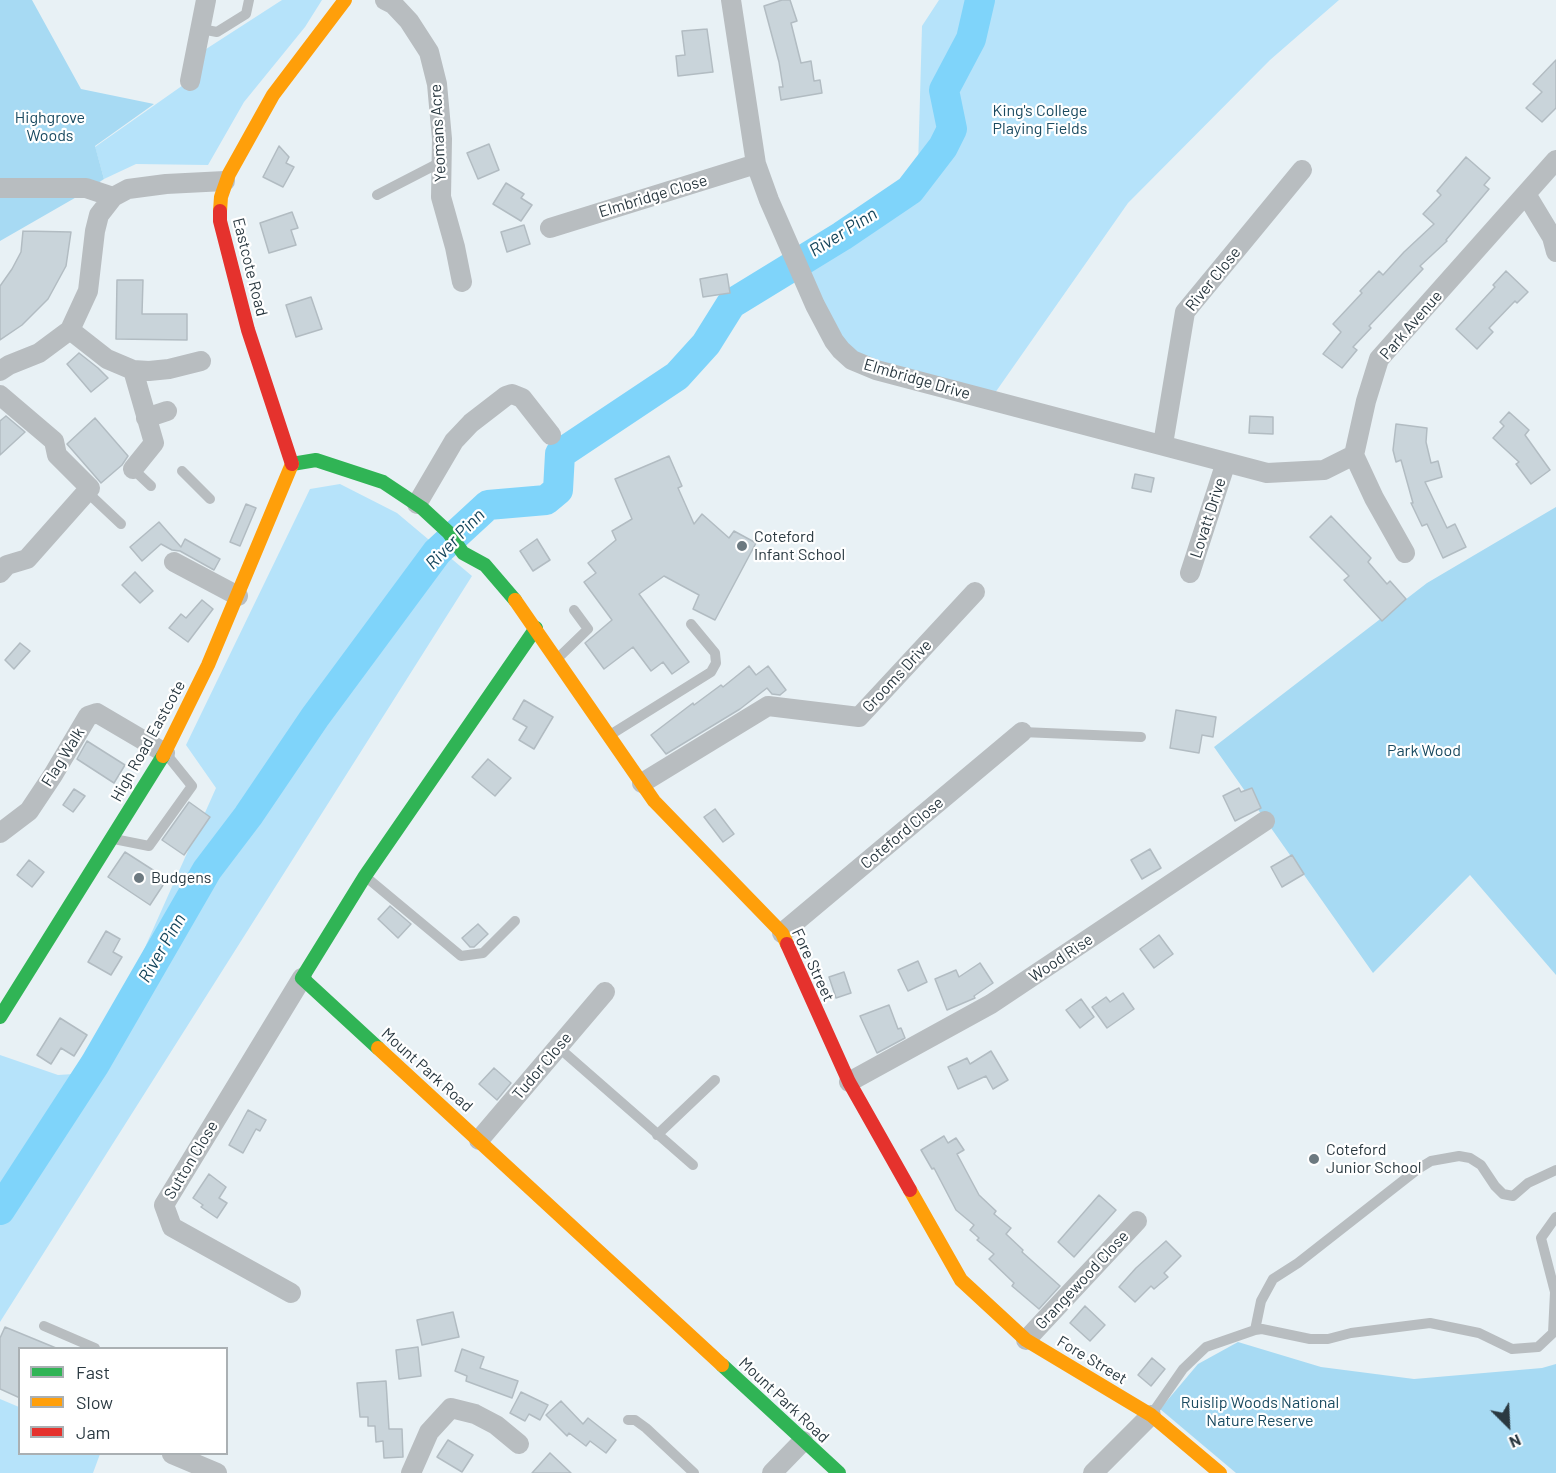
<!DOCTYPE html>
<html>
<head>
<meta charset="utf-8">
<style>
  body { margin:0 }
  #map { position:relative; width:1556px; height:1473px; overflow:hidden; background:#e8f1f5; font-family:Barlow,sans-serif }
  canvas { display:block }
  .legend { position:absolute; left:18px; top:1347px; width:210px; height:108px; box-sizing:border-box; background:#fff; border:2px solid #aab0b3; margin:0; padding:8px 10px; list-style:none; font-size:18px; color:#2a3941 }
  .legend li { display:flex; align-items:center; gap:12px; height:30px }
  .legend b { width:30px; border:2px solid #aab0b3 }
  .north { position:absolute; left:1478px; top:1395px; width:60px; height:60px; -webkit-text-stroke:4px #fff; paint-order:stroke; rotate:156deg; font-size:16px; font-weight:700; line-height:24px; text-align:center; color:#2a3941 }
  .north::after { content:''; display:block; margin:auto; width:21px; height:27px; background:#2a3941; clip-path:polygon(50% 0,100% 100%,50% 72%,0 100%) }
</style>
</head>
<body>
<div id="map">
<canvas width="1556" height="1473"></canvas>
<ul class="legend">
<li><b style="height:8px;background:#30b455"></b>Fast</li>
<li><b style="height:8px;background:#ff9f0a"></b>Slow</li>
<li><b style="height:8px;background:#e5322d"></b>Jam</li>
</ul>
<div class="north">N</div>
</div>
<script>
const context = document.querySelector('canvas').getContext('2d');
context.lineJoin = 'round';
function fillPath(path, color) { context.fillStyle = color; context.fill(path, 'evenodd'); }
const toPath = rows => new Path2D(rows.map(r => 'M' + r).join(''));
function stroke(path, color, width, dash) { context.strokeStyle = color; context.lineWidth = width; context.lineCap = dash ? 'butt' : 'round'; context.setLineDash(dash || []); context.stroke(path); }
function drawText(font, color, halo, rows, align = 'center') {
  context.font = font + ' Barlow,sans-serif'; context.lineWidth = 4.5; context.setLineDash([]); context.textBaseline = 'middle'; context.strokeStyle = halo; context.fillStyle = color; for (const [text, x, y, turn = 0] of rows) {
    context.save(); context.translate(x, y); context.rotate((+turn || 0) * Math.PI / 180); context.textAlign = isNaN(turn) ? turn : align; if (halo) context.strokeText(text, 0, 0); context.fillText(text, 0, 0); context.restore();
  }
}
const green = toPath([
  [282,0,322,0,305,27,244,102,208,165,136,164,104,179,95,147,196,76,203,51],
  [939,0,1339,0,1270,60,1128,203,990,400,852,360,800,273,917,203,922,26],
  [340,484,397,513,472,576,0,1322,0,1055,58,1075,89,1073,216,788,186,745,310,489],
  [0,1399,19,1407,20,1454,100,1454,93,1473,0,1473]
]);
const forest = toPath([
  [0,0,32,0,81,89,154,104,95,146,104,179,80,195,0,241],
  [1556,507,1556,975,1470,875,1373,973,1214,747,1427,583],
  [1238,1342,1321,1367,1414,1379,1542,1368,1556,1364,1556,1473,1236,1473,1160,1409,1198,1364]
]);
const river = toPath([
  [0,1210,95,1064,207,870,248,816,315,717,437,552,488,505,546,500,558,490,560,454,677,376,706,344,731,304,842,236,910,190,943,147,952,129,944,90,971,39,980,0]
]);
const building = toPath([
  [782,0,790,0,797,21,791,23,801,63,811,61,814,81,820,80,822,93,781,100,779,87,783,87,779,62,764,6,782,0],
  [707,29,713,72,678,76,676,56,685,55,682,31,707,29],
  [1556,60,1556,108,1542,122,1526,108,1542,92,1533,84,1556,60],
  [489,144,499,170,478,179,467,153,489,144],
  [279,146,289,157,286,163,294,167,283,187,263,177,279,146],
  [1466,157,1490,178,1484,185,1489,189,1446,240,1447,241,1420,266,1423,269,1369,326,1371,328,1353,347,1357,350,1342,368,1323,354,1341,332,1333,324,1362,293,1360,291,1379,271,1383,275,1404,252,1434,224,1423,214,1441,195,1437,191,1466,157],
  [506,183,524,194,521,198,532,205,521,221,493,204,506,183],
  [292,212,298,228,291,230,296,245,269,253,260,223,292,212],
  [524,225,530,244,507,252,501,232,524,225],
  [23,231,71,232,66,266,48,299,22,325,0,340,0,286,12,269,21,252,23,231],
  [1506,271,1528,292,1517,303,1515,301,1489,328,1493,332,1477,349,1456,329,1495,287,1493,285,1506,271],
  [727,274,730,293,703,297,700,279,727,274],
  [117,280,143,280,142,314,187,314,187,340,116,339,117,280],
  [311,297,322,329,296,337,286,305,311,297],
  [79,353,98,368,108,378,91,392,67,364,79,353],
  [1509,412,1529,430,1525,435,1550,470,1531,484,1516,464,1519,462,1493,438,1504,426,1500,422,1509,412],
  [6,416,25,432,0,455,0,421,6,416],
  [1250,416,1273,417,1273,434,1249,433,1250,416],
  [95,418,128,456,122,465,101,483,67,444,95,418],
  [1396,424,1427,428,1426,442,1431,463,1438,461,1442,477,1425,482,1447,528,1455,524,1466,547,1443,558,1427,524,1422,526,1411,503,1413,503,1401,460,1396,462,1393,450,1396,424],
  [669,456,682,486,678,488,694,524,702,514,729,538,734,531,756,543,715,620,693,609,699,595,664,576,639,594,689,662,672,674,663,662,651,671,633,647,604,669,585,643,612,620,584,582,596,573,588,563,616,540,612,531,632,519,615,479,669,456],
  [1135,474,1154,478,1151,492,1132,488,1135,474],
  [246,504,256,508,240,546,230,542,246,504],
  [1331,516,1371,558,1368,562,1387,584,1390,581,1406,599,1382,621,1344,580,1349,576,1310,537,1331,516],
  [159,522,181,547,185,539,220,559,214,570,180,551,172,550,161,544,142,561,130,547,159,522],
  [537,539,550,560,533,571,520,551,537,539],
  [135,572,153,591,140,603,122,585,135,572],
  [202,600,213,609,188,642,169,628,181,614,186,618,202,600],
  [20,643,30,651,14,669,5,660,20,643],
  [749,666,756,675,768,666,786,690,780,695,772,694,767,688,740,709,666,754,651,735,693,703,694,705,721,685,723,687,749,666],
  [524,700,553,717,534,749,519,740,527,727,513,719,524,700],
  [1176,710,1216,717,1213,737,1202,735,1199,753,1170,748,1176,710],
  [87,741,125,765,114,783,77,759,87,741],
  [488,759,511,778,495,796,472,777,488,759],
  [1239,788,1241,792,1252,788,1261,808,1235,821,1223,796,1239,788],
  [74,789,85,796,73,812,63,805,74,789],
  [189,802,210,817,184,855,162,840,189,802],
  [715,809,734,834,723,842,704,817,715,809],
  [1150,849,1161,868,1142,879,1131,860,1150,849],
  [125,852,167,879,150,905,108,877,125,852],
  [1292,855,1304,874,1282,887,1271,867,1292,855],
  [29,860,44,872,32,887,17,875,29,860],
  [390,906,411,924,398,938,378,919,390,906],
  [478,924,488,934,474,947,470,947,462,938,478,924],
  [106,931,120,939,113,952,122,957,111,975,88,962,106,931],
  [1159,935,1173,954,1154,968,1140,949,1159,935],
  [918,961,927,982,908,991,898,970,918,961],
  [980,963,993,983,974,996,975,998,947,1010,935,979,956,970,959,977,980,963],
  [844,972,851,993,836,998,829,977,844,972],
  [1123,993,1134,1009,1107,1028,1092,1007,1106,997,1110,1002,1123,993],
  [1081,999,1094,1017,1080,1028,1066,1010,1081,999],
  [889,1005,898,1029,901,1028,905,1038,877,1053,860,1016,889,1005],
  [60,1018,87,1035,74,1056,61,1048,51,1064,37,1055,60,1018],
  [991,1051,1008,1080,993,1089,986,1076,958,1089,948,1067,967,1058,970,1064,991,1051],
  [494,1068,511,1083,497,1100,479,1084,494,1068],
  [248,1110,266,1120,260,1131,256,1129,243,1153,229,1145,248,1110],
  [944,1136,948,1143,956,1138,964,1150,957,1154,979,1195,996,1211,994,1214,1011,1228,1006,1234,1023,1250,1022,1252,1060,1286,1039,1309,1012,1286,1014,1283,989,1259,994,1254,977,1240,979,1238,970,1230,974,1225,956,1210,934,1168,932,1169,921,1150,944,1136],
  [209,1174,226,1187,219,1198,227,1203,217,1218,201,1207,203,1205,193,1198,209,1174],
  [1099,1195,1116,1210,1074,1257,1058,1242,1099,1195],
  [1166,1241,1181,1256,1164,1273,1168,1277,1154,1289,1151,1286,1135,1302,1119,1287,1136,1268,1166,1241],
  [1085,1306,1105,1325,1090,1341,1070,1323,1085,1306],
  [453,1312,459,1337,422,1345,417,1320,453,1312],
  [5,1327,56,1348,20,1348,20,1398,0,1389,0,1338,5,1327],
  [418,1347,421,1376,399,1379,396,1350,418,1347],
  [462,1349,484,1357,480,1368,518,1381,512,1398,466,1381,467,1376,455,1371,462,1349],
  [1152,1358,1165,1369,1151,1386,1138,1375,1152,1358],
  [386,1381,389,1429,402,1429,403,1457,384,1458,383,1441,376,1442,375,1426,368,1426,368,1417,360,1417,357,1383,386,1381],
  [521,1392,548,1405,540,1420,529,1414,525,1421,510,1413,521,1392],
  [561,1401,583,1424,588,1418,616,1440,606,1453,590,1441,586,1446,569,1433,567,1436,546,1415,561,1401],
  [448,1440,473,1455,462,1472,437,1457,448,1440],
  [550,1453,571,1473,532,1473,550,1453]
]);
const lane = toPath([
  [201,29,217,32,246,14,249,0],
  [377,195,441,162],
  [133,469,151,486],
  [182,471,210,499],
  [87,492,121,524],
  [557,659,588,629,574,610],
  [1022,732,1141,737],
  [610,735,711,672,716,663,715,653,691,624],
  [114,839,149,846,192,786,167,755],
  [366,877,461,956,483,953,515,921],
  [558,1047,693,1165],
  [657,1135,715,1080],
  [44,1326,95,1348],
  [1255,1330,1261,1301,1273,1279,1298,1263,1418,1169,1431,1161,1459,1156,1470,1158,1481,1165,1495,1186,1503,1194,1513,1196,1528,1183,1556,1170],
  [1151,1415,1183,1369,1206,1347,1255,1330,1262,1329,1310,1339,1328,1339,1351,1333,1430,1323,1479,1333,1512,1349,1538,1347,1553,1333,1555,1292,1541,1238,1556,1217],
  [628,1420,635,1420,646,1428,694,1473]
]);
const street = toPath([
  [385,0,393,4,409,21,429,52,437,84,442,139,441,197,455,247,462,282],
  [731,0,756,164,769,200,815,305,834,341,841,350,852,360,876,370,1267,473,1324,470,1354,455],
  [190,81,206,0],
  [0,188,86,188,113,197,128,189,166,184,225,181],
  [1526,194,1552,237,1556,252],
  [550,228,756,164],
  [70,330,107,359,133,370,149,371,169,369,201,361],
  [0,371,9,365,39,353,70,330,88,291,95,231,99,215,113,197],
  [0,395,54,441,57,455,90,488,27,559,7,565,0,573],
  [146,418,167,411],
  [1163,444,1185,312,1302,170],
  [133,469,154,443,133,370],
  [417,504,454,441,471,423,506,396,512,394,522,398,551,435],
  [1405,553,1374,498,1354,455,1366,401,1379,359,1556,160],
  [174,562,238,596],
  [1190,573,1226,462],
  [642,783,768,706,859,717,975,592],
  [0,833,29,811,53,775,88,716,97,713,165,753],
  [782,933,1022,732],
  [849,1082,991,1004,1265,821],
  [479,1140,605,992],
  [291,1293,172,1227,164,1205,302,978],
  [1026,1340,1137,1221],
  [172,1454,217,1473],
  [411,1473,429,1432,451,1408,475,1414,496,1425,519,1444],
  [772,1473,803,1441],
  [1093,1473,1151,1415]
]);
const fast = toPath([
  [292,464,316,460,383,482,422,508,448,532,463,553,485,565,515,600],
  [0,1017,163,756],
  [378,1048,302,978,365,876,536,628],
  [722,1365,839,1473]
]);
const slow = toPath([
  [220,211,221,197,229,174,273,95,345,0],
  [515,600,654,801,782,933,787,944],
  [163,756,208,665,292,464],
  [378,1048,722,1365],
  [910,1190,961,1280,1026,1340,1151,1415,1220,1473]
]);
const jam = toPath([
  [220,211,220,221,248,330,292,464],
  [787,944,849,1082,910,1190]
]);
const markers = [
  [742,546,6,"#6c7980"],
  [139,878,6,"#6c7980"],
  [1314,1159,6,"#6c7980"]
];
const parkNames = [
  ["King's College",1040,111],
  ["Playing Fields",1040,129],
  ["Highgrove",50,118],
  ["Woods",50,136],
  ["Park Wood",1424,751],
  ["Ruislip Woods National",1260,1403],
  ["Nature Reserve",1260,1421]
];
const streetNames = [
  ["Yeomans Acre",438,133,-93],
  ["Elmbridge Close",653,196,-17],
  ["Eastcote Road",250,267,76],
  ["River Close",1213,279,-51],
  ["Park Avenue",1411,325,-49],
  ["Elmbridge Drive",917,379,16],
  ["Lovatt Drive",1208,518,-72],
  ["Grooms Drive",897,676,-47],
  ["High Road Eastcote",148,741,-61],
  ["Flag Walk",63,757,-58],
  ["Coteford Close",902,833,-40],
  ["Wood Rise",1061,958,-34],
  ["Fore Street",813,965,65],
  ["Tudor Close",542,1066,-50],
  ["Mount Park Road",427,1070,42],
  ["Sutton Close",191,1160,-59],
  ["Grangewood Close",1082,1280,-47],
  ["Fore Street",1092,1360,31],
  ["Mount Park Road",784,1400,43]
];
const poiNames = [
  ["Coteford",754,537],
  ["Infant School",754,555],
  ["Budgens",151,878],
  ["Coteford",1326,1150],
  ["Junior School",1326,1168]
];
const waterNames = [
  ["River Pinn",843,232,-32],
  ["River Pinn",455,539,-46],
  ["River Pinn",162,948,-60]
];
fillPath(green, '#b6e3fa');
fillPath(forest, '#a7daf3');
stroke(river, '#7fd4fa', 30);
fillPath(building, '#c9d4da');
stroke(building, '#b2bcc2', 1.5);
stroke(lane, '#b8bdc0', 10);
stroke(street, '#b8bdc0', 20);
stroke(fast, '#30b455', 14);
stroke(slow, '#ff9f0a', 14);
stroke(jam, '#e5322d', 14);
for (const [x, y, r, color] of markers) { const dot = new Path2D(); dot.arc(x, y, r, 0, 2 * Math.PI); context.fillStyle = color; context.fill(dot); stroke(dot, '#fff', 2); }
drawText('16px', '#194a60', '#fff', parkNames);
drawText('16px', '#2a3941', '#fff', streetNames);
drawText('16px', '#2a3941', '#fff', poiNames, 'left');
drawText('italic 18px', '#15465c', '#fff', waterNames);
</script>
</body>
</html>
